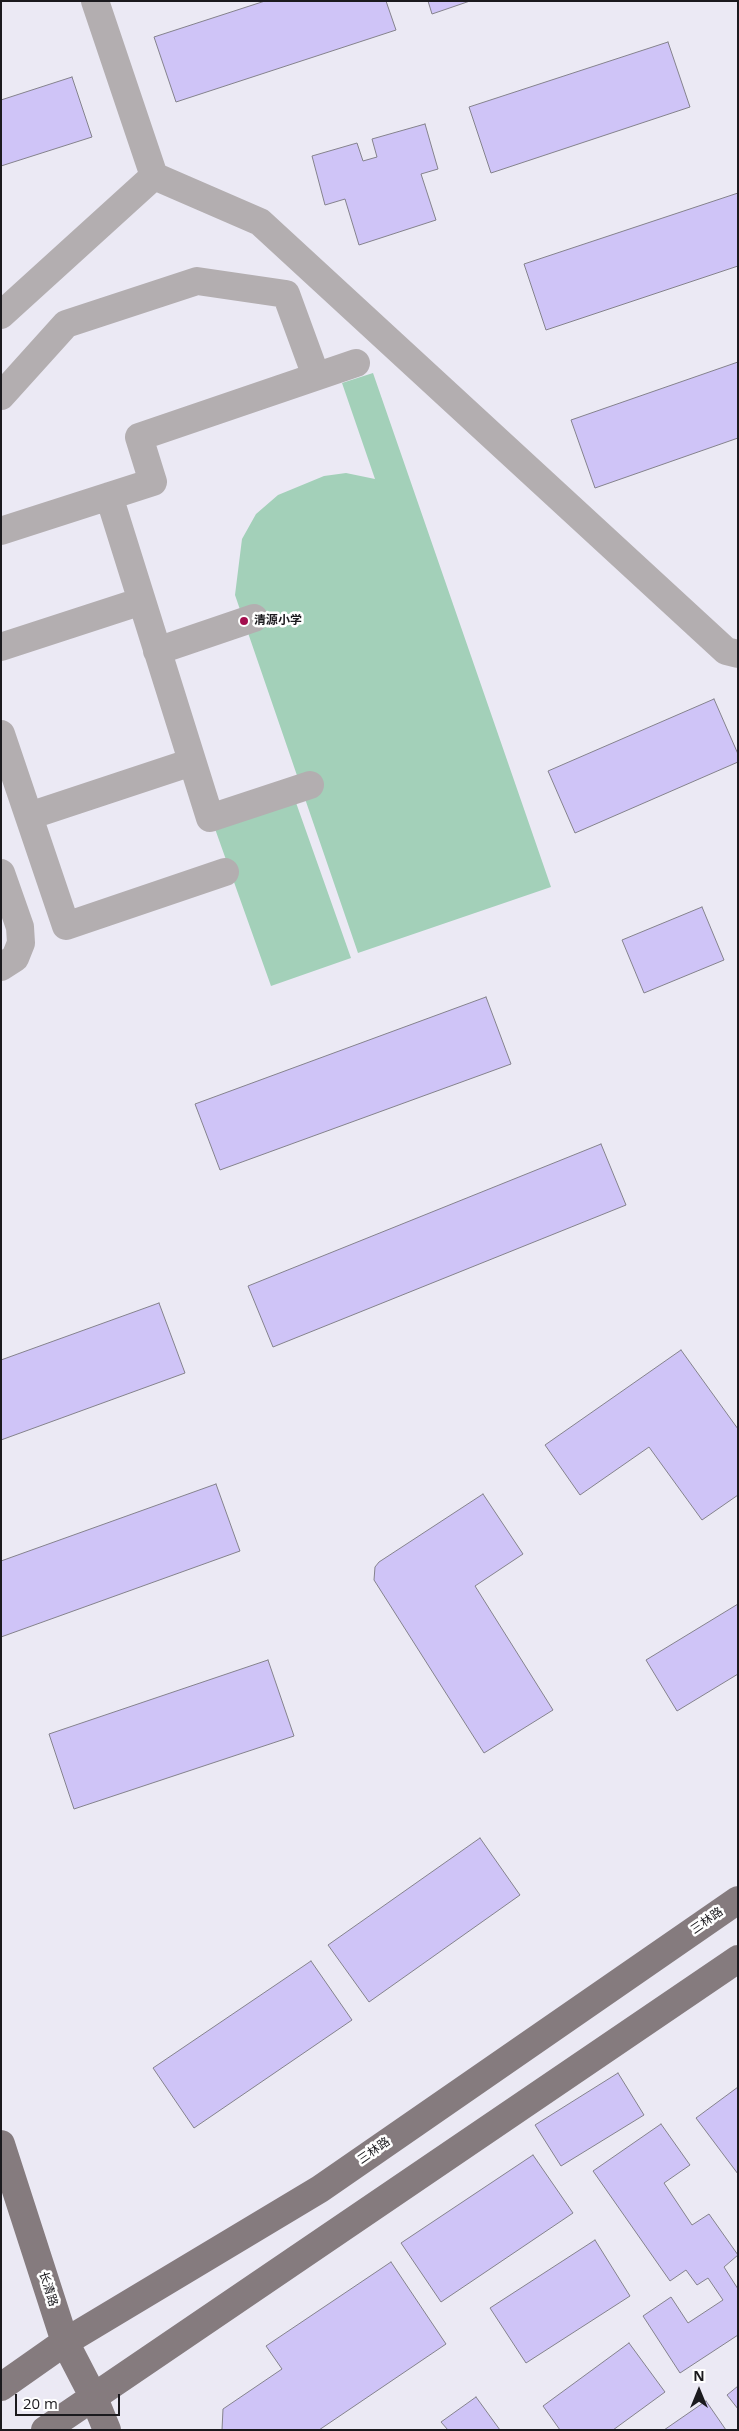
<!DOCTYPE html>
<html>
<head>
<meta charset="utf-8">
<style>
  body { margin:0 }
  #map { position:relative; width:739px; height:2431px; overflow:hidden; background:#ebe9f4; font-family:"Open Sans",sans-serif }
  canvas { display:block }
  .frame { position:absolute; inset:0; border:2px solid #1b1a1e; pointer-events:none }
  .north { position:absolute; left:674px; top:2366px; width:50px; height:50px; -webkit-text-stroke:4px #fff; paint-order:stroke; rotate:0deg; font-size:14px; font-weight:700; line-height:20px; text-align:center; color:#1b1a1e }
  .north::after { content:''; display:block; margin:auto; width:18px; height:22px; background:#1b1a1e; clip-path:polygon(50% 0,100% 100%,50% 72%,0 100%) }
  .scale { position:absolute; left:15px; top:2394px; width:105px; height:22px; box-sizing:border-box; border:2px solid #1b1a1e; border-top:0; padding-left:6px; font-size:15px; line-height:18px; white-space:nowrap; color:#1b1a1e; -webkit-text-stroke:4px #fff; paint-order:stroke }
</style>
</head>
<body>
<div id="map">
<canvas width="739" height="2431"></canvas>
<div class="frame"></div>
<div class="north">N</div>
<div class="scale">20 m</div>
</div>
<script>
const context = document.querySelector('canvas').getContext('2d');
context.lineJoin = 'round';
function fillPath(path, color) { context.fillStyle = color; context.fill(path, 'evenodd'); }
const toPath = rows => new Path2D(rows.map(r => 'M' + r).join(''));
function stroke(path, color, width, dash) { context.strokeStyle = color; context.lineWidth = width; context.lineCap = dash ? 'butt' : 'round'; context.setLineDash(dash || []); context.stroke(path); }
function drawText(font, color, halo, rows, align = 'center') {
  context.font = font + ' "Open Sans","Noto Sans SC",sans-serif'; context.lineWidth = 5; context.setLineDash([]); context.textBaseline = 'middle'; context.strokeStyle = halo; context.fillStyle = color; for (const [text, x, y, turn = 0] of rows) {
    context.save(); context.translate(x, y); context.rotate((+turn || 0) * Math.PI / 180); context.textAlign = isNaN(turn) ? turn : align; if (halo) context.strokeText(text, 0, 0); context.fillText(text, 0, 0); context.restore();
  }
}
const green = toPath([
  [373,373,551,887,358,953,235,595,242,539,256,514,278,495,324,476,346,473,375,479,342,383],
  [294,797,351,958,271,986,214,826]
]);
const building = toPath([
  [265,1,386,1,396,30,176,102,154,37,265,1],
  [428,1,470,1,432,14,428,1],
  [668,42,690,107,491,173,469,107,668,42],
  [72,77,92,137,1,166,1,100,72,77],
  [425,124,438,169,421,174,436,220,359,245,345,199,325,205,312,156,357,143,363,161,377,157,372,139,425,124],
  [738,193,738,266,546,330,524,264,738,193],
  [738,362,738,438,595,488,571,420,738,362],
  [714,699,738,754,738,762,575,833,548,771,714,699],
  [702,907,724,960,644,993,622,940,702,907],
  [486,997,511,1064,220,1170,195,1104,486,997],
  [601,1144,626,1205,273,1347,248,1286,601,1144],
  [159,1303,185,1373,1,1440,1,1360,159,1303],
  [681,1350,738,1429,738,1495,702,1520,649,1447,580,1495,545,1445,681,1350],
  [216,1484,240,1551,1,1637,1,1561,216,1484],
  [483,1494,523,1554,475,1586,553,1710,484,1753,374,1580,375,1567,379,1562,483,1494],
  [738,1604,738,1674,677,1711,646,1660,738,1604],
  [268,1660,294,1736,74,1809,49,1734,268,1660],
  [480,1838,520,1895,369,2002,328,1945,480,1838],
  [311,1961,352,2020,194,2128,153,2068,311,1961],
  [618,2073,644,2115,561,2166,535,2125,618,2073],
  [738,2087,738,2174,696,2118,738,2087],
  [661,2124,690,2165,664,2183,692,2225,709,2214,738,2255,724,2267,738,2289,738,2335,680,2373,643,2316,671,2297,688,2323,723,2300,708,2278,697,2285,686,2270,670,2281,593,2171,661,2124],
  [533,2155,573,2213,441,2302,401,2243,533,2155],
  [595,2240,630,2296,526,2363,490,2308,595,2240],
  [391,2262,446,2344,319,2430,222,2430,223,2409,282,2369,266,2346,391,2262],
  [629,2343,665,2392,613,2430,560,2430,543,2406,629,2343],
  [738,2386,738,2409,727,2395,738,2386],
  [476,2397,500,2430,448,2430,441,2422,476,2397],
  [706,2401,726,2430,664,2430,706,2401]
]);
const minor = toPath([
  [154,176,260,222,726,651,738,654],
  [1,315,154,176,95,1],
  [1,396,66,324,197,281,286,294,316,376],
  [109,496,210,818,310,785],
  [1,531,153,482,139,437,356,363],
  [1,647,142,601],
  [157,651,254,618],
  [1,734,66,926,225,872],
  [29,816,192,762],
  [1,873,20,927,21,943,15,958,1,967]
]);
const major = toPath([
  [1,2144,65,2342,94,2398,107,2430],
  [1,2387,65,2342,320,2189,738,1900],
  [45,2430,738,1959]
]);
const markers = [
  [244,621,5,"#a30e4e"]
];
const poiNames = [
  ["清源小学",254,621]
];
const streetNames = [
  ["三林路",707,1921,-35],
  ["三林路",374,2151,-35],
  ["长清路",48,2289,72]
];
fillPath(green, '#a3d0b9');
fillPath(building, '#cfc4f7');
stroke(building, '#84828c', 1);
stroke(minor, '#b3aeb0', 28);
stroke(major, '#857b7e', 28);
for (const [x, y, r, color] of markers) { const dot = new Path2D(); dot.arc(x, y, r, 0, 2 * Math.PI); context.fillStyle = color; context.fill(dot); stroke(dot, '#fff', 2); }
drawText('bold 12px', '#1b1a1e', '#fff', poiNames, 'left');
drawText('12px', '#1b1a1e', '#fff', streetNames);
</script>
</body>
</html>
